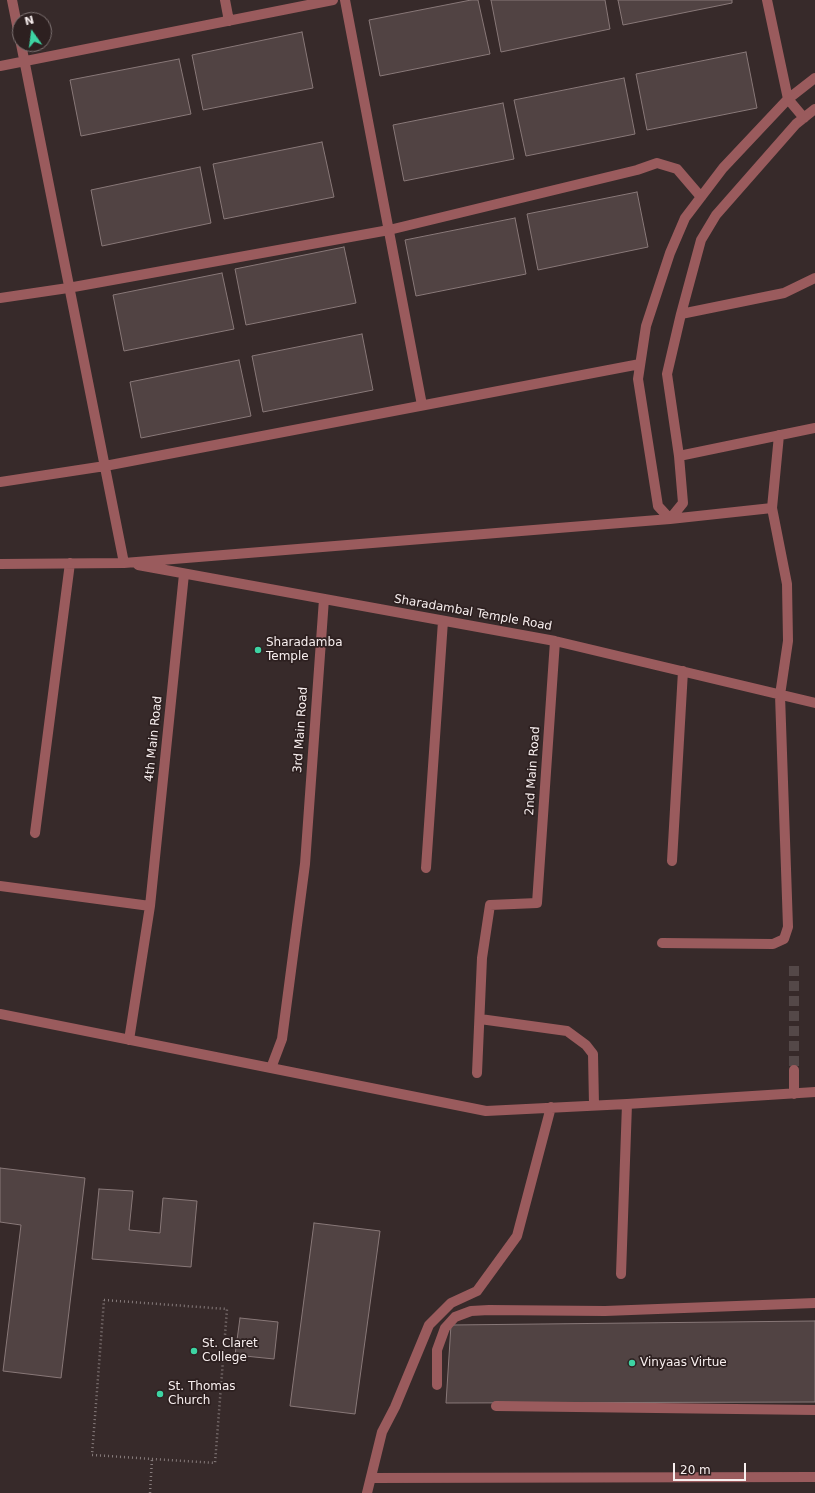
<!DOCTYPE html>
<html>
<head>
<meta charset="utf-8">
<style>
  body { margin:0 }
  #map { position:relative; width:815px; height:1493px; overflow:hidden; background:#372a2a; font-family:"DejaVu Sans",sans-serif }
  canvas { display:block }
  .north { position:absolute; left:12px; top:12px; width:40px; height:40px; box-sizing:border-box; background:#2d2020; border:1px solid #7e7373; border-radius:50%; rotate:346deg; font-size:11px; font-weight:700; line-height:16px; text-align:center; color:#f8efef }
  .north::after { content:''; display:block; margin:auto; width:14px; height:18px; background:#3dd4a3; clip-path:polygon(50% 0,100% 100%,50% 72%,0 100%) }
  .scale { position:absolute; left:673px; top:1463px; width:73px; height:18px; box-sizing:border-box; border:2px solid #f8efef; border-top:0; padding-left:5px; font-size:12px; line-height:14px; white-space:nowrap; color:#f8efef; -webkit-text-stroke:3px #2d2020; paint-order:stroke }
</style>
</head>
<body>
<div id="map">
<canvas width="815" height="1493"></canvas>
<div class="north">N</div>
<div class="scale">20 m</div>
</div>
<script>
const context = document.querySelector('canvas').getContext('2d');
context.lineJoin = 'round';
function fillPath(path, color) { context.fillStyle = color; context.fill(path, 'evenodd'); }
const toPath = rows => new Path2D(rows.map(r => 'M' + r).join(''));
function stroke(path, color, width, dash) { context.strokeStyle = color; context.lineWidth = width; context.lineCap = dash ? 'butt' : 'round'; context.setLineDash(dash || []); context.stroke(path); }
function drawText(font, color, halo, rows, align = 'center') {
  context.font = font + ' "DejaVu Sans",sans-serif'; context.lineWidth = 3.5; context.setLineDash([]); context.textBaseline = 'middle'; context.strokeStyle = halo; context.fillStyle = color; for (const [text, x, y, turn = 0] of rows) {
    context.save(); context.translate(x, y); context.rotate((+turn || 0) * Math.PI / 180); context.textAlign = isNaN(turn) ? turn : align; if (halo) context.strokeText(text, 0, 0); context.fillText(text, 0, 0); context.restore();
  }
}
const building = toPath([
  [471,0,478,0,490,54,380,76,369,20,471,0],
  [491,0,605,0,610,29,501,52,491,0],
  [618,0,732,0,732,3,623,25,618,0],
  [302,32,313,88,203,110,192,55,302,32],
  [746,52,757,108,647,130,636,74,746,52],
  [179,59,191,114,81,136,70,80,179,59],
  [624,78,635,134,526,156,514,100,624,78],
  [503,103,514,159,404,181,393,125,503,103],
  [322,142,334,197,224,219,213,164,322,142],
  [200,167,211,223,102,246,91,190,200,167],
  [637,192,648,247,538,270,527,214,637,192],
  [515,218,526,274,416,296,405,240,515,218],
  [344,247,356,303,246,325,235,269,344,247],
  [222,273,234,329,124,351,113,295,222,273],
  [362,334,373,390,263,412,252,356,362,334],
  [239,360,251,416,141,438,130,382,239,360],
  [0,1168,85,1178,61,1378,3,1371,21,1225,0,1222,0,1168],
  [99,1189,133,1191,129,1230,160,1233,163,1198,197,1201,191,1267,92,1259,99,1189],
  [314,1223,380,1231,355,1414,290,1406,314,1223],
  [240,1318,278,1322,274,1359,235,1355,240,1318],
  [815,1321,815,1402,446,1403,451,1325,815,1321]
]);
const minorTunnel = toPath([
  [794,966,794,1070]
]);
const path = toPath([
  [104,1300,227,1309,215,1463,92,1455,104,1300],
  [150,1493,152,1459]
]);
const minor = toPath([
  [12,0,20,40],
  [225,0,229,21],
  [345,0,422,405],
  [767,0,788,99,804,118],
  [21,44,124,563],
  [0,66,333,0],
  [0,298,68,288,389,230,637,170,657,163,677,169,701,197],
  [681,314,784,293,815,278],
  [679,456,815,428],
  [0,482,105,466,640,364],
  [772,508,670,519,658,506,638,379,646,326,670,253,685,218,723,168,788,99,815,78],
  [0,564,124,563,670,519,683,503,679,456,667,374,681,314,701,240,716,215,796,124,815,109],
  [138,565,555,641,815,703],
  [35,833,70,563],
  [672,861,683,671],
  [426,868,443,621],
  [0,886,150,906],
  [662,943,773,944,784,939,788,927,780,695,788,641,787,584,772,508,779,435],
  [0,1014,486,1111,627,1104,815,1092],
  [480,1019,567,1031,586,1045,593,1054,594,1105],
  [129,1040,150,906,184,574],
  [271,1068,282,1039,305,864,324,599],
  [477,1073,482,958,490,905,537,903,555,641],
  [794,1094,794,1070],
  [621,1274,627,1104],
  [437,1385,437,1350,445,1328,455,1317,471,1311,489,1310,605,1311,815,1303],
  [496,1406,815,1410],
  [371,1478,815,1477],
  [367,1493,382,1432,395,1407,429,1325,451,1303,477,1291,517,1236,551,1107]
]);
const markers = [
  [258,650,4,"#3dd4a3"],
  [194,1351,4,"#3dd4a3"],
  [632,1363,4,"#3dd4a3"],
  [160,1394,4,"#3dd4a3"]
];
const streetNames = [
  ["Sharadambal Temple Road",473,613,10],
  ["3rd Main Road",301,730,-86],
  ["4th Main Road",154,739,-84],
  ["2nd Main Road",533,771,-86]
];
const poiNames = [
  ["Sharadamba",266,643],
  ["Temple",266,657],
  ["St. Claret",202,1344],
  ["College",202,1358],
  ["Vinyaas Virtue",640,1363],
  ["St. Thomas",168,1387],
  ["Church",168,1401]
];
fillPath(building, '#514343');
stroke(building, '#887878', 1);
stroke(minorTunnel, '#544848', 10, [10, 5]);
stroke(path, '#877c7c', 2.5, [1, 3]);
stroke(minor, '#9a5b5d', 10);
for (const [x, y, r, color] of markers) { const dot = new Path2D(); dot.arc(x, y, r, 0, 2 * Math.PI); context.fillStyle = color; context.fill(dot); stroke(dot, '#2d2020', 1.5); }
drawText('12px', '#f8efef', '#2d2020', streetNames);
drawText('12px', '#f8efef', '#2d2020', poiNames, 'left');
</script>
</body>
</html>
